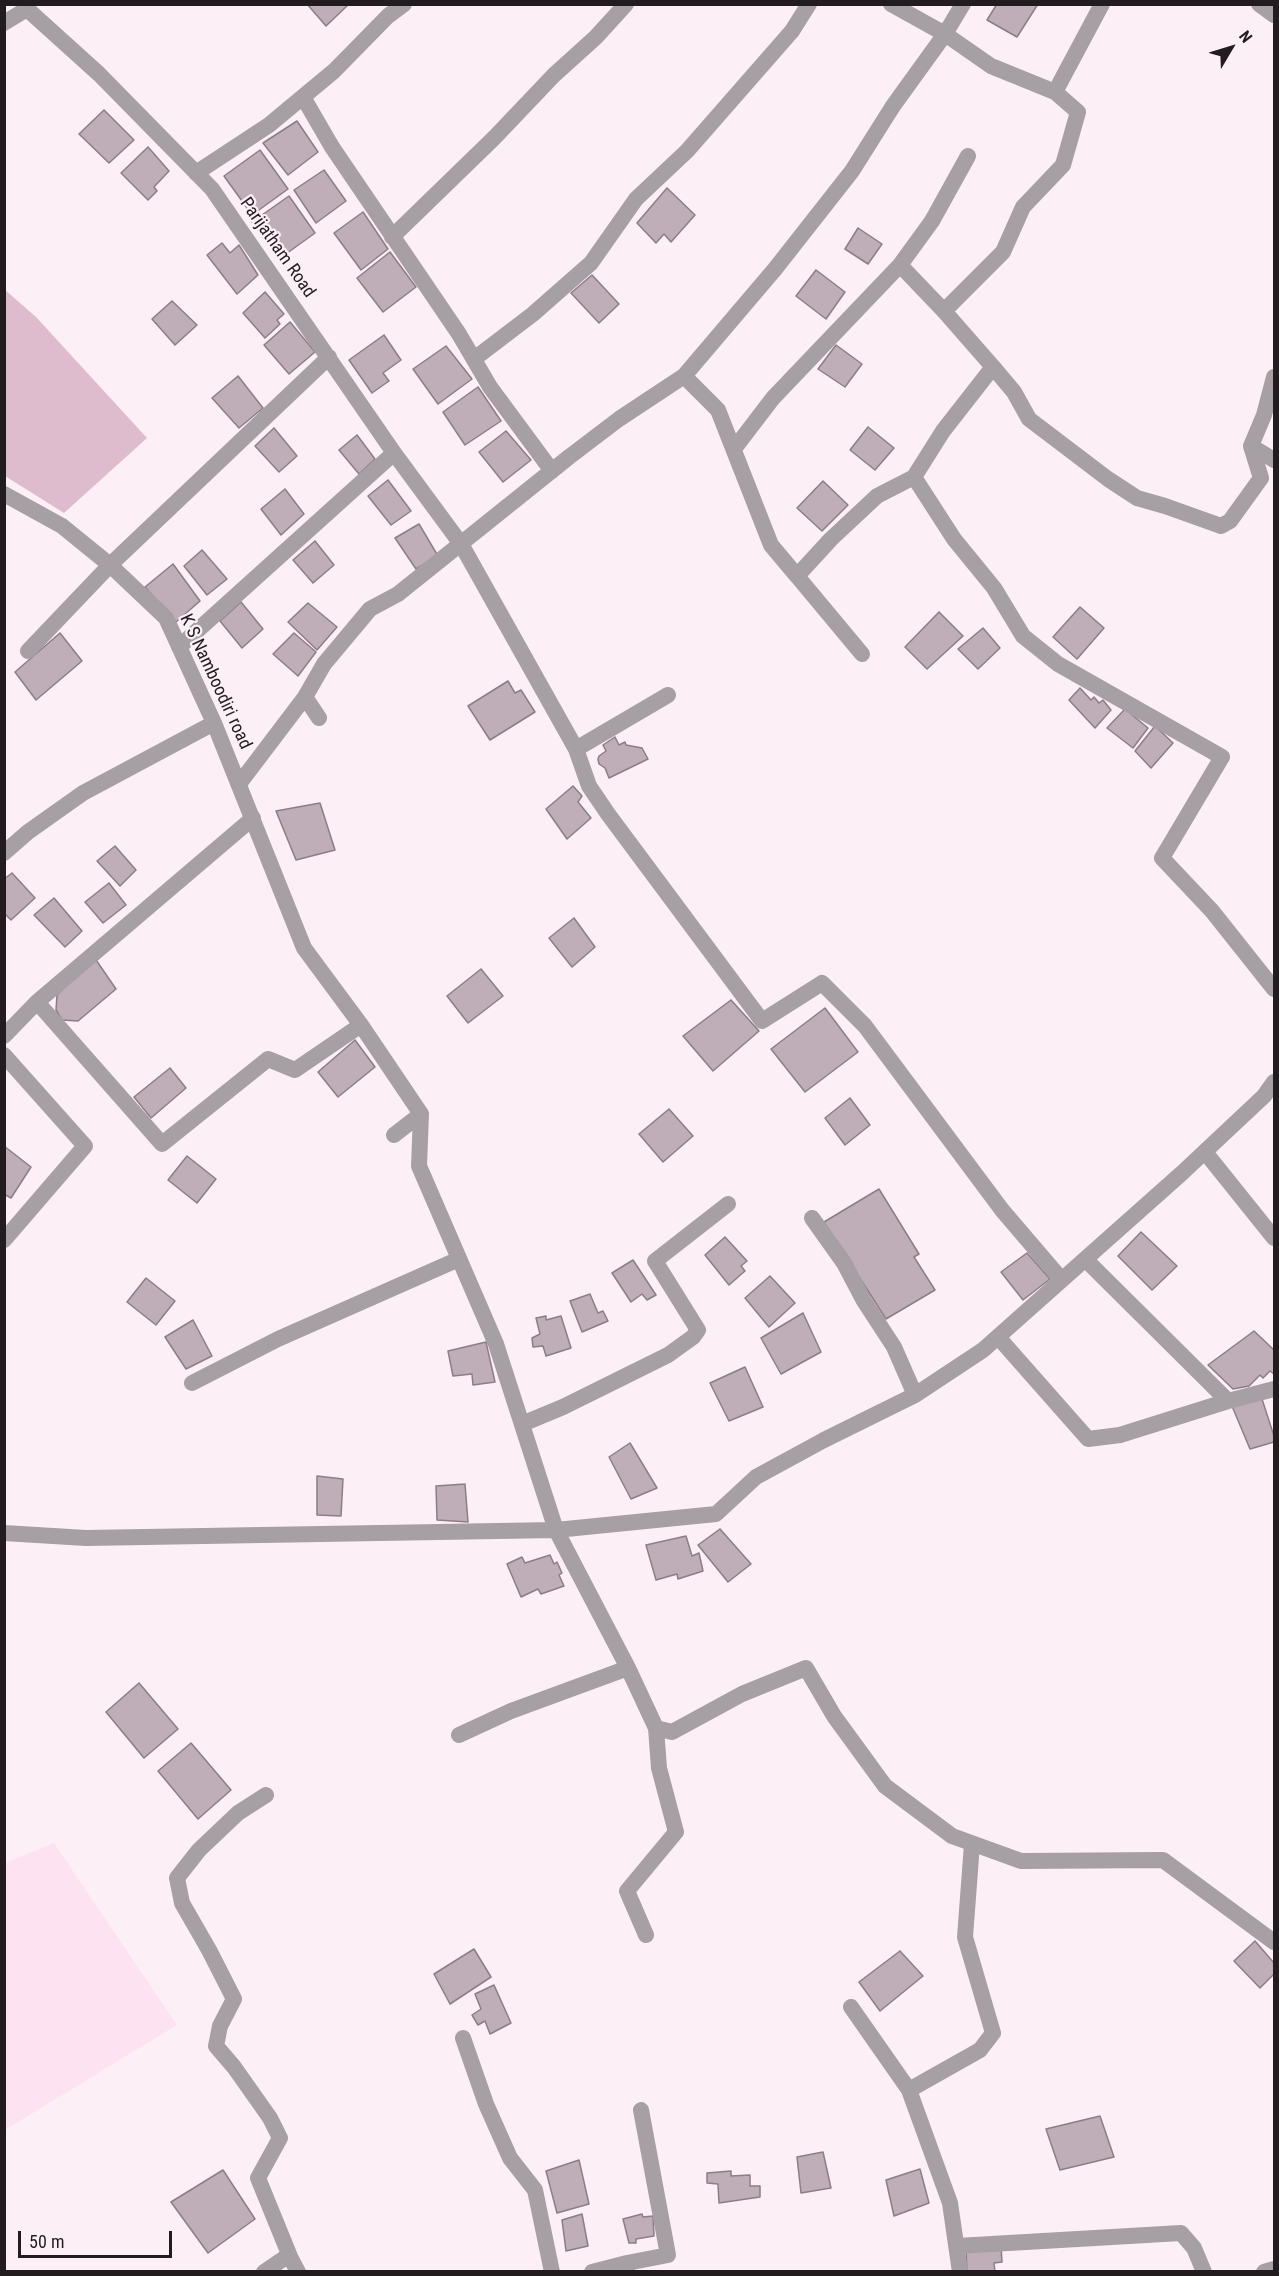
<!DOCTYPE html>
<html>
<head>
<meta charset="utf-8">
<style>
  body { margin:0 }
  #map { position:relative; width:1279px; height:2276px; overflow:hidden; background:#fdeff6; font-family:"Roboto Condensed",sans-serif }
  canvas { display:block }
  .frame { position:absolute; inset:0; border:6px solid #221c1f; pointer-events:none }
  .north { position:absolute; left:1201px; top:18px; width:60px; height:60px; -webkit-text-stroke:4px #fdeff6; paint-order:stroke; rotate:52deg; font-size:16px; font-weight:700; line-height:24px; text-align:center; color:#221c1f }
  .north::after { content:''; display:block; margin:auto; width:21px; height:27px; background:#221c1f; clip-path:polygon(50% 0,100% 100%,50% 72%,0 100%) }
  .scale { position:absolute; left:18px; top:2231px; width:154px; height:27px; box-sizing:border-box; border:3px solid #221c1f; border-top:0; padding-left:8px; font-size:18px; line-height:21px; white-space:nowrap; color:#221c1f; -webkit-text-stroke:4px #fdeff6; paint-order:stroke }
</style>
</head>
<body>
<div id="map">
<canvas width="1279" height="2276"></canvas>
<div class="frame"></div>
<div class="north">N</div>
<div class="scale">50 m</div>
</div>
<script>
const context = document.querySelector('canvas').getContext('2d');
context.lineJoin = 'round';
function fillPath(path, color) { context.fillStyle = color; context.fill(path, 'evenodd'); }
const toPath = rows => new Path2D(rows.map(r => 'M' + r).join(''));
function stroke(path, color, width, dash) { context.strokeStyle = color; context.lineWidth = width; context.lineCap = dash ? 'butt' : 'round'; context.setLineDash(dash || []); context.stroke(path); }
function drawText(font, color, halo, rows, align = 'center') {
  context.font = font + ' "Roboto Condensed",sans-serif'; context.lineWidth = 4.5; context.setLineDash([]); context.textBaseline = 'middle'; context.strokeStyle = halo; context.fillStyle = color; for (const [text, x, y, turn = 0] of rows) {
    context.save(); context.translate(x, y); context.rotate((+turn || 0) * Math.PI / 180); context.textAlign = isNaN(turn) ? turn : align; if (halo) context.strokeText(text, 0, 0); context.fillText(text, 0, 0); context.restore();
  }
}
const built = toPath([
  [54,1843,177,2025,5,2130,5,1863]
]);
const green = toPath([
  [4,289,36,317,147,438,64,513,5,476]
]);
const building = toPath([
  [307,4,348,4,348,5,326,26,307,4],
  [997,4,1038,4,1017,37,987,20,997,4],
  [104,110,134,140,109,163,79,134,104,110],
  [297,121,318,152,288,175,263,143,297,121],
  [148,147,169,171,154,187,157,191,148,200,121,173,148,147],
  [260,150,288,189,252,215,224,176,260,150],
  [324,170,346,201,316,223,294,190,324,170],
  [667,188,695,215,671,242,664,234,656,243,637,223,667,188],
  [289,196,315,233,279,259,252,222,289,196],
  [363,212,388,249,361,270,334,233,363,212],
  [858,228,882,244,868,264,845,249,858,228],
  [222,243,230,253,239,245,258,275,237,294,207,255,222,243],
  [390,252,416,287,383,312,357,278,390,252],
  [816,270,845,292,826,319,796,296,816,270],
  [592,275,619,304,599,323,571,293,592,275],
  [265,292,284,314,277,320,280,324,265,338,243,313,265,292],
  [172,301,197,325,175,345,152,319,172,301],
  [290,322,315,352,289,374,264,345,290,322],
  [384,335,401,360,383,373,389,381,372,393,349,360,384,335],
  [836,345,862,364,845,387,818,369,836,345],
  [446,346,472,379,438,404,413,369,446,346],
  [238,376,263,408,239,428,212,398,238,376],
  [478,387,501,421,465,445,443,412,478,387],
  [868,427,894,448,875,470,850,450,868,427],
  [274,428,297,456,279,472,255,446,274,428],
  [506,431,531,460,503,482,479,452,506,431],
  [357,435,375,459,359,474,339,450,357,435],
  [388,480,411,511,391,525,368,496,388,480],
  [823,481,848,505,822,531,797,508,823,481],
  [285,489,304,514,281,535,261,509,285,489],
  [419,524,438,556,416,569,395,538,419,524],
  [315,541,334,565,313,583,293,560,315,541],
  [202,550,227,579,207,595,184,566,202,550],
  [173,564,200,601,176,622,145,587,173,564],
  [241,602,263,629,242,648,220,621,241,602],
  [308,603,337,627,317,650,288,622,308,603],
  [1080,607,1104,628,1077,659,1053,637,1080,607],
  [939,612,963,636,927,669,905,647,939,612],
  [983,628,1000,648,978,669,958,649,983,628],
  [60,633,82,661,36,700,15,672,60,633],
  [294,633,316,652,298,676,273,654,294,633],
  [508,681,515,693,521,690,535,712,490,740,468,706,508,681],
  [1080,688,1091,700,1094,697,1099,703,1103,700,1111,710,1095,728,1069,700,1080,688],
  [1125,709,1148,728,1133,748,1107,728,1125,709],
  [1155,726,1173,743,1151,768,1135,751,1155,726],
  [615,737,619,745,625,742,626,745,642,748,648,759,609,778,605,768,599,764,598,759,599,756,606,751,603,745,615,737],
  [573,786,582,796,578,802,591,818,567,839,546,809,573,786],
  [320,803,335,850,296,860,276,811,320,803],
  [115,846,136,870,120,886,97,861,115,846],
  [12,873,35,898,11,920,4,913,4,879,12,873],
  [109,883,126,905,103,923,85,902,109,883],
  [54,898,82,931,65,947,34,915,54,898],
  [574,918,595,947,572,967,549,938,574,918],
  [94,957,116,989,78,1021,62,1020,56,1010,57,995,94,957],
  [481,969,503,996,468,1023,447,996,481,969],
  [731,1000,759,1031,713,1071,683,1036,731,1000],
  [825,1008,858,1052,805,1092,771,1049,825,1008],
  [355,1040,375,1067,338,1097,318,1072,355,1040],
  [170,1068,186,1088,151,1118,134,1097,170,1068],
  [850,1098,870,1125,845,1145,825,1118,850,1098],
  [669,1109,693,1136,663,1162,639,1134,669,1109],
  [4,1146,31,1167,11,1198,4,1194,4,1146],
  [187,1156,216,1179,197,1203,168,1180,187,1156],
  [879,1189,919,1254,914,1257,935,1290,886,1319,824,1222,879,1189],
  [1141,1232,1177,1266,1152,1290,1118,1256,1141,1232],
  [725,1237,747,1261,741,1266,745,1271,729,1285,705,1255,725,1237],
  [1027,1253,1050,1279,1023,1300,1001,1272,1027,1253],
  [633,1260,656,1295,647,1300,642,1294,631,1302,612,1273,633,1260],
  [770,1276,795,1303,769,1327,745,1298,770,1276],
  [146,1278,175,1301,156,1325,127,1302,146,1278],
  [590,1294,598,1313,603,1311,608,1321,582,1332,570,1301,590,1294],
  [803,1313,821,1352,781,1374,761,1338,803,1313],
  [546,1316,546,1320,561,1316,571,1348,546,1356,543,1346,533,1347,532,1338,540,1334,536,1318,546,1316],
  [193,1320,212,1356,186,1369,165,1337,193,1320],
  [1254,1331,1274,1350,1274,1374,1270,1371,1263,1378,1260,1375,1249,1386,1233,1389,1208,1365,1254,1331],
  [486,1342,495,1382,473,1385,472,1374,453,1376,448,1351,486,1342],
  [745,1367,763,1407,729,1421,710,1383,745,1367],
  [1261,1396,1274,1436,1274,1442,1250,1449,1232,1406,1261,1396],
  [630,1443,657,1488,631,1499,609,1457,630,1443],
  [317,1476,343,1479,341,1516,317,1515,317,1476],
  [465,1484,468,1522,437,1520,436,1486,465,1484],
  [720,1529,751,1564,728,1582,698,1545,720,1529],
  [686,1536,692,1556,699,1553,703,1571,678,1579,677,1574,656,1580,646,1545,686,1536],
  [550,1555,554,1564,557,1562,562,1573,559,1575,564,1586,541,1594,538,1589,521,1597,507,1564,522,1557,525,1563,550,1555],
  [139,1683,178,1729,144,1758,106,1712,139,1683],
  [191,1743,231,1790,198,1819,158,1771,191,1743],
  [1255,1941,1274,1963,1274,1974,1260,1988,1234,1961,1255,1941],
  [474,1949,491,1977,450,2004,434,1974,474,1949],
  [900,1951,923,1976,880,2011,859,1982,900,1951],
  [494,1985,511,2023,490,2034,485,2021,478,2025,472,2015,481,2009,475,1994,494,1985],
  [1100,2116,1114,2157,1060,2170,1046,2129,1100,2116],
  [823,2152,831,2188,801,2193,797,2157,823,2152],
  [579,2160,589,2204,557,2213,546,2171,579,2160],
  [920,2169,929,2203,894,2216,886,2180,920,2169],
  [223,2170,255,2219,208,2253,171,2202,223,2170],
  [731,2171,731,2176,750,2175,750,2186,760,2186,760,2197,719,2203,718,2184,707,2183,707,2173,731,2171],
  [582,2214,588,2246,566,2251,562,2220,582,2214],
  [642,2214,643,2217,653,2216,654,2236,636,2239,636,2243,629,2243,623,2219,642,2214],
  [1001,2247,1002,2262,994,2263,995,2272,967,2272,966,2250,1001,2247]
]);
const minor = toPath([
  [26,4,27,9,99,74,212,189,394,453,461,544,576,749,589,786,608,814,762,1021,822,983,865,1026,1002,1210,1061,1279],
  [891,4,945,34,991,66,1055,92,1078,112,1063,165,1023,207,1003,252,944,311],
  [1259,4,1274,15],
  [4,23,27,9],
  [1055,92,1102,4],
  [303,97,332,147,459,334,490,387,552,471],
  [196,173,269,125,334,71,388,16,404,4],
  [392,237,494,138,554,75,596,37,626,4],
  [474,359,533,314,591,263,636,199,687,151,792,31,809,4],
  [993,367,1014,392,1029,419,1108,479,1137,498,1165,506,1221,526,1230,521,1261,478,1251,446,1264,415,1274,377],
  [684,376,718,410,771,545,797,576,831,539,877,496,914,477,943,431,993,367,944,311,900,265],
  [1251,446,1274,460],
  [734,449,773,398,900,265,932,221,968,156],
  [914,477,954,539,994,588,1023,636,1058,664,1222,757,1162,858,1212,911,1274,989],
  [4,494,62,526,110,565,166,618,214,723,304,948,361,1025,421,1114,419,1166,496,1344,556,1530,628,1668,656,1728,672,1732,742,1694,806,1668,834,1716,885,1786,952,1836,1021,1861,1163,1860,1274,1942],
  [797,576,862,654],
  [179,647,394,453],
  [28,651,110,565,329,357],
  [305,697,319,718],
  [576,749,668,695],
  [239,784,305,697,324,664,370,609,398,594,569,457,619,419,684,376,775,269,852,171,893,106,945,34,963,4],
  [4,853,28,832,83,793,214,723],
  [37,1002,162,1144,268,1059,295,1070,361,1025],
  [4,1036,37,1002,253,818],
  [4,1055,85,1146,4,1240],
  [394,1135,421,1114],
  [1205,1152,1274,1238],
  [812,1218,844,1263,864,1301,894,1347,915,1395],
  [1086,1260,1228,1401],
  [998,1337,1088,1439,1120,1435,1228,1401,1274,1389],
  [192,1383,278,1339,459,1259],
  [522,1424,563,1407,668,1355,693,1337,698,1330,655,1261,728,1204],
  [4,1533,86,1538,556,1530,716,1514,756,1477,824,1440,915,1395,983,1350,1182,1173,1264,1096,1274,1082],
  [459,1735,511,1711,628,1668],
  [266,1795,238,1813,199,1850,177,1878,182,1903,209,1950,234,1999,220,2026,216,2046,234,2067,270,2118,280,2138,258,2178,291,2259],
  [646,1935,627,1891,676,1832,659,1768,656,1728],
  [851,2007,909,2090,950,2203,960,2272],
  [463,2038,486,2104,510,2158,535,2190,552,2272],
  [909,2090,980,2050,993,2033,965,1937,972,1844],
  [957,2246,1181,2233,1194,2248,1204,2272],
  [627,2263,668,2255,641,2110],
  [264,2272,289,2255,298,2272],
  [592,2272,627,2263,627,2272],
  [1264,2272,1274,2269]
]);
const streetNames = [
  ["Parijatham Road",277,248,55],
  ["K S Namboodiri road",215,682,65]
];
fillPath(built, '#fde3f1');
fillPath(green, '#debcce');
fillPath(building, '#bfaeb7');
stroke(building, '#8d7d86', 1.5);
stroke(minor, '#a69fa3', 16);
drawText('18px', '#221c1f', '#fdeff6', streetNames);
</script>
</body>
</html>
